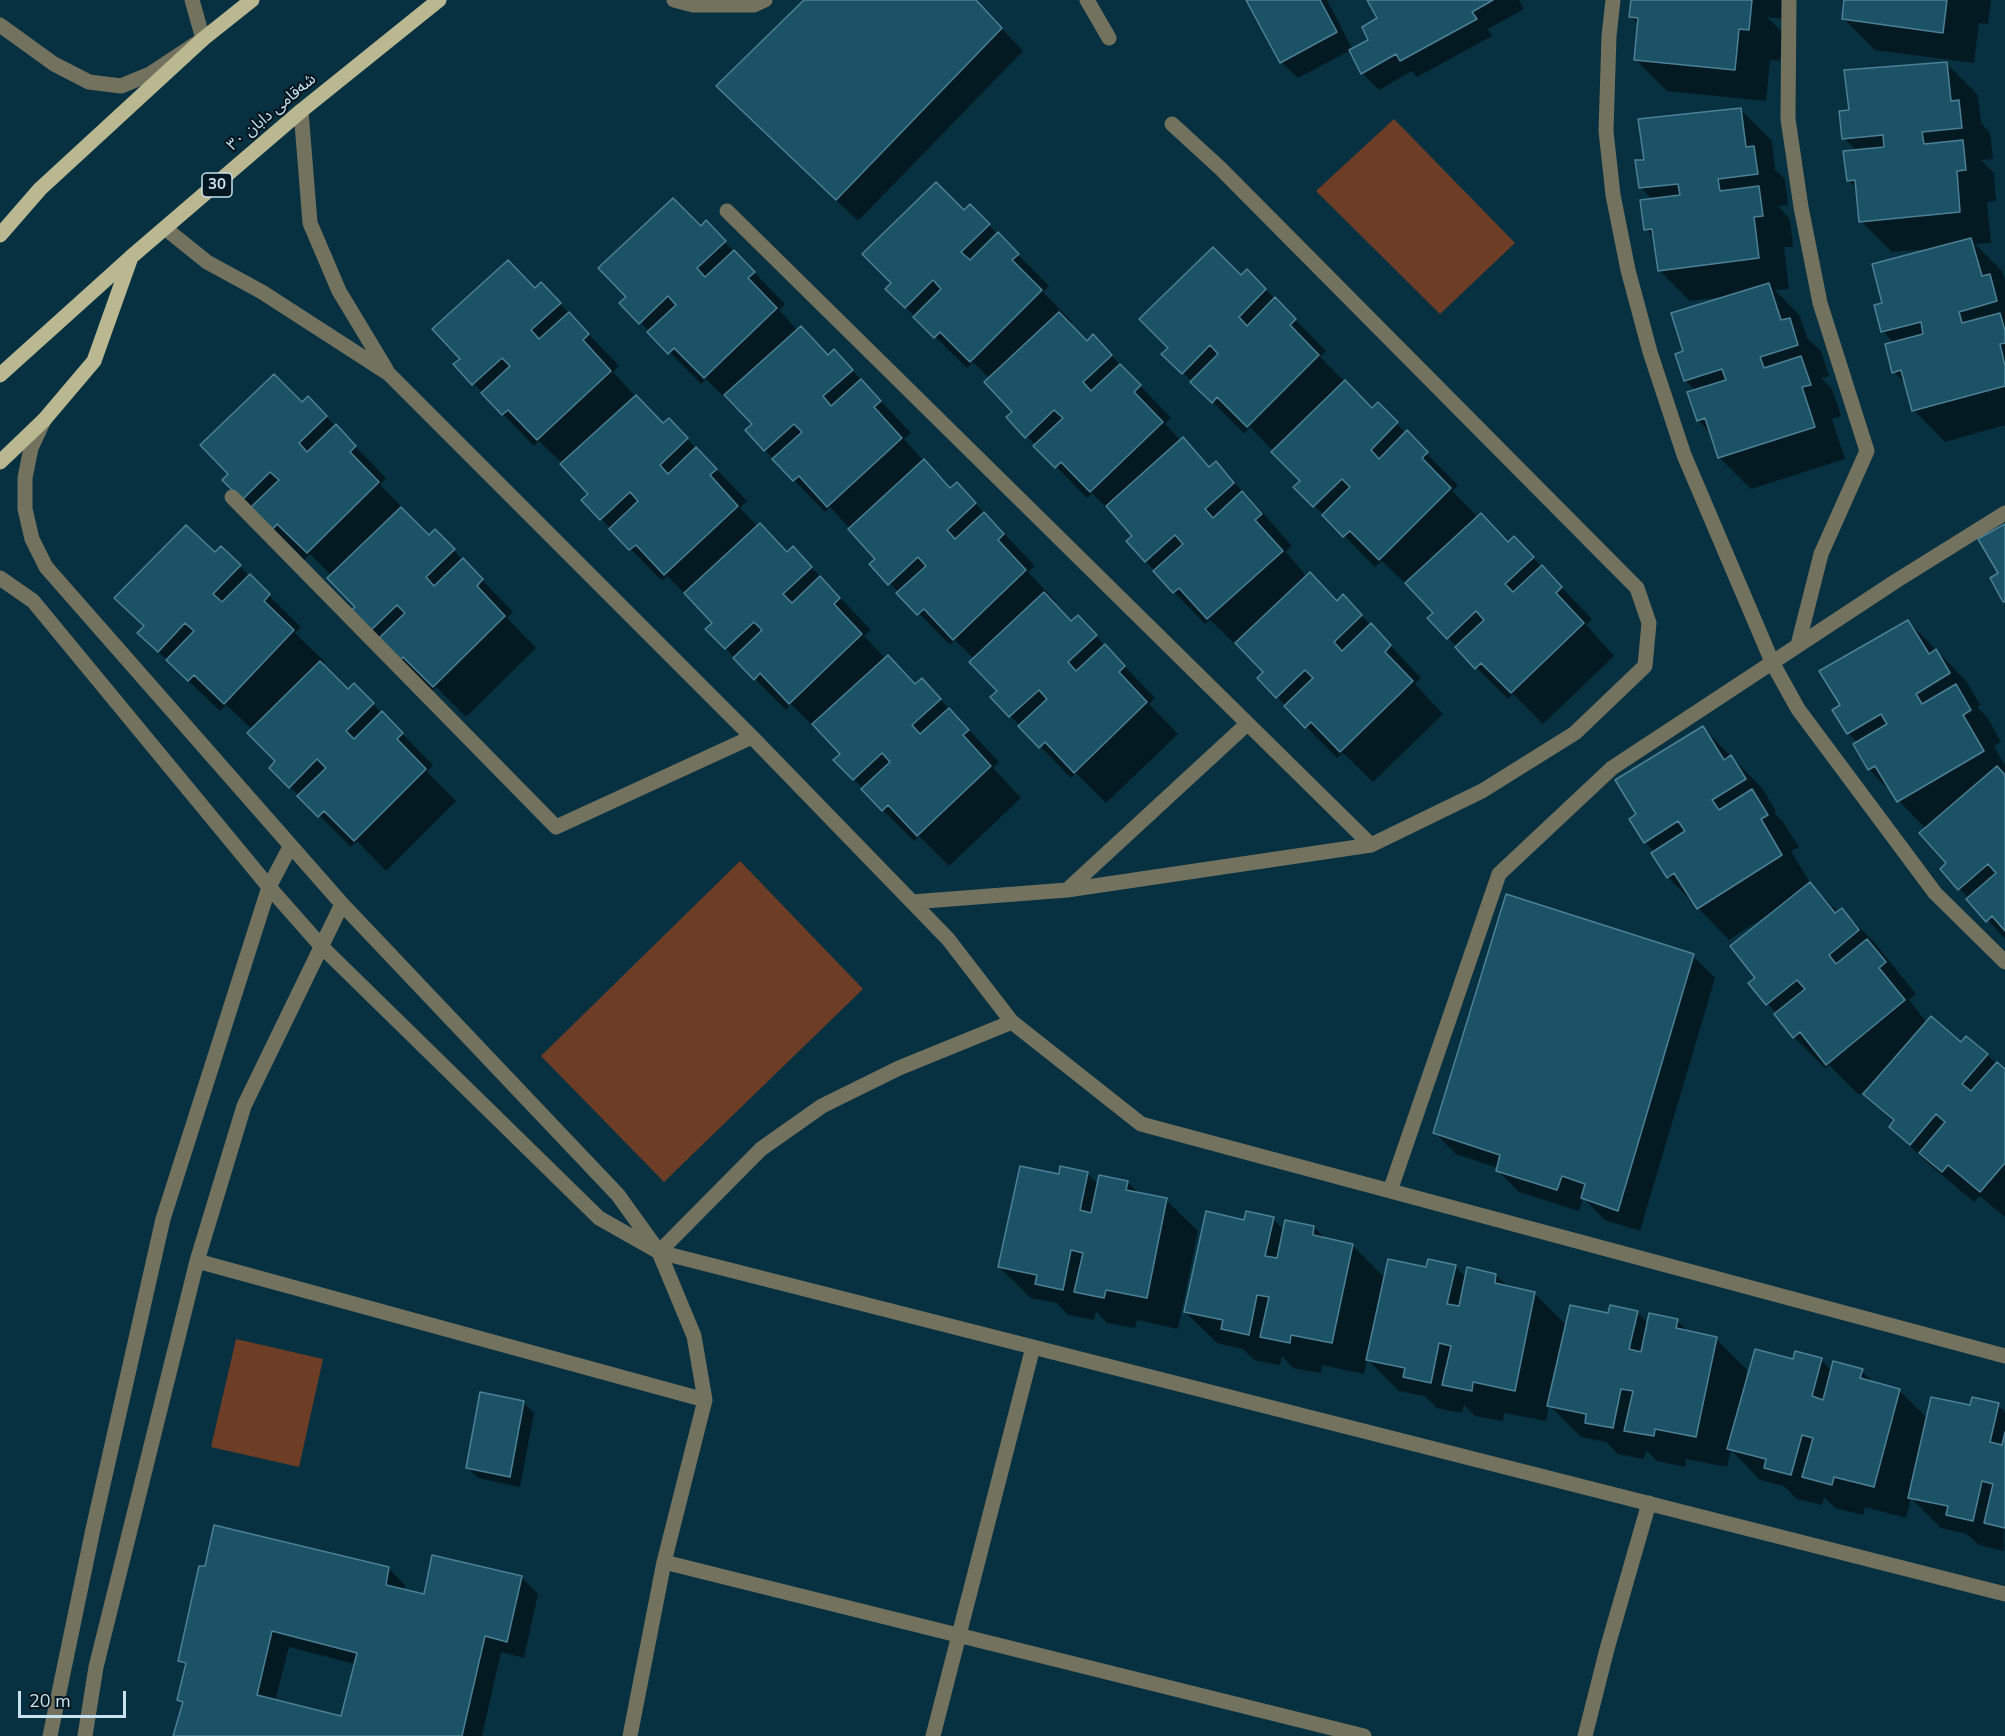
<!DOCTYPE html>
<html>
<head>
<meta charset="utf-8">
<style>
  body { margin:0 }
  #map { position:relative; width:2005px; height:1736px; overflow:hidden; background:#073140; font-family:"Nunito Sans",sans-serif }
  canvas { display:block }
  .scale { position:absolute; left:18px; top:1691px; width:108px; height:27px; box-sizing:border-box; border:3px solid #c8e2ee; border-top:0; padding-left:8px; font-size:18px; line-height:21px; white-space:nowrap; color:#c8e2ee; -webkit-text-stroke:4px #031720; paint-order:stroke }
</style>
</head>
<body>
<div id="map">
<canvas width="2005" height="1736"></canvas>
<div class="scale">20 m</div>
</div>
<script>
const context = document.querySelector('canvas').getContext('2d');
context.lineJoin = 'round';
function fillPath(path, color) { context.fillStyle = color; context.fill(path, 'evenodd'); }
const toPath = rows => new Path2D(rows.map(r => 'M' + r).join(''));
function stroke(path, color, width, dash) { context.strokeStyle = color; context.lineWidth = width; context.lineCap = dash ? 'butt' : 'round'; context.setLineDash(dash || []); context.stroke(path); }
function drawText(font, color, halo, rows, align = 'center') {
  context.font = font + ' "Nunito Sans","Noto Sans Arabic",sans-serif'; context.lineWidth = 4.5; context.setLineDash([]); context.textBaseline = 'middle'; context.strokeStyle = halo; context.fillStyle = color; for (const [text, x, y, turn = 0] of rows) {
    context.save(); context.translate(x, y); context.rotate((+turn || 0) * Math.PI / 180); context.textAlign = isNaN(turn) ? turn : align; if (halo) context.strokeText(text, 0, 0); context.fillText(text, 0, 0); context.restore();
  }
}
const green = toPath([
  [1394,119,1515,243,1440,314,1316,191],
  [740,861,863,989,664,1182,541,1056],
  [236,1339,323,1359,299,1467,211,1447]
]);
const shadow = toPath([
  [806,0,975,0,1023,51,858,221,739,107],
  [1248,0,1327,0,1353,50,1370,40,1379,19,1369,0,1519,0,1524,9,1488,29,1492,36,1417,77,1412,71,1379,90,1362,73,1351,50,1298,78,1281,62],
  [1633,0,1786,0,1784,19,1767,17,1783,33,1780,61,1770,60,1766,101,1667,91,1635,59,1639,25,1631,17],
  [1846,0,1991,0,1988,24,1979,23,1974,63,1875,50,1844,19],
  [1946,63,1978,95,1981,123,1990,133,1993,159,1981,160,1994,173,1996,201,1987,202,1991,243,1975,244,2002,271,2005,281,2005,425,1945,442,1914,410,1906,384,1894,372,1894,343,1883,331,1884,304,1930,249,1892,252,1861,221,1858,189,1848,180,1857,151,1844,138,1850,112],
  [1740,109,1772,141,1775,170,1785,179,1788,205,1778,206,1790,219,1793,247,1784,247,1789,289,1775,290,1800,316,1807,338,1821,351,1829,376,1821,378,1832,389,1841,416,1832,419,1845,459,1751,489,1719,457,1711,434,1698,420,1696,391,1685,380,1723,297,1690,301,1659,270,1655,239,1646,229,1653,200,1640,187,1646,161],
  [970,206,1049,286,1043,292,1072,322,1070,324,1087,342,1093,336,1171,418,1165,424,1181,441,1183,440,1211,468,1215,464,1247,495,1292,546,1286,552,1307,577,1338,602,1343,596,1421,678,1415,684,1443,714,1373,782,1343,753,1337,758,1286,706,1259,678,1265,672,1242,648,1240,649,1210,620,1205,624,1174,592,1128,542,1134,536,1092,493,1087,498,1008,417,1014,412,990,379,973,362,967,368,887,289],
  [706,223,785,304,779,310,798,331,829,356,834,351,911,433,904,439,928,466,952,489,957,484,1035,566,1028,572,1056,602,1054,604,1072,622,1078,617,1155,698,1149,704,1178,734,1106,803,1076,773,1071,778,992,697,999,691,974,659,955,640,950,645,871,564,878,559,830,507,825,512,765,450,754,425,738,407,736,409,706,379,701,384,621,303],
  [1247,271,1326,351,1320,357,1373,410,1378,405,1458,485,1452,491,1479,518,1481,515,1509,543,1514,538,1592,619,1586,625,1614,656,1543,724,1513,694,1508,699,1477,668,1429,618,1435,613,1413,589,1412,590,1382,561,1375,567,1296,487,1302,481,1250,427,1244,433,1164,354],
  [541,284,619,366,613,372,636,397,664,425,669,420,747,501,740,508,758,527,788,553,793,548,871,630,864,636,886,659,888,657,916,685,922,680,999,762,993,768,1021,798,949,866,919,836,914,841,883,810,836,760,842,754,822,733,821,734,791,704,786,710,755,679,707,629,714,623,667,576,662,581,583,500,590,494,563,464,539,441,534,446,456,365],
  [308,398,386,478,380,485,409,514,408,515,429,537,435,531,513,612,507,618,536,648,466,717,436,687,430,693,378,641,357,607,331,575,310,554,304,560,224,480],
  [221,548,301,627,295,633,325,662,322,665,348,691,354,685,433,765,427,772,456,801,386,871,357,841,351,847,271,768,277,761,252,729,226,705,220,711,171,664,139,633,145,627,116,598,215,554],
  [1908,621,1967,682,1980,705,1977,707,1987,717,2001,742,1994,746,2005,766,2005,939,1942,869,1948,864,1926,829,1869,769,1855,745,1858,743,1848,733,1842,706],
  [1703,728,1762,788,1776,811,1774,812,1783,822,1799,847,1791,851,1812,886,1838,912,1842,910,1873,941,1916,994,1909,1000,1927,1023,1961,1044,1987,1055,2005,1071,2005,1217,1980,1196,1974,1202,1922,1158,1891,1127,1894,1123,1866,1094,1873,1083,1859,1095,1829,1065,1825,1068,1794,1037,1777,1014,1751,984,1757,978,1770,916,1769,914,1729,940,1668,877,1653,853,1655,852,1645,842,1638,815],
  [1693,956,1715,978,1640,1231,1605,1220,1583,1198,1579,1211,1519,1192,1497,1170,1498,1168,1456,1154,1434,1132],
  [1087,1173,1099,1185,1128,1182,1139,1194,1166,1200,1198,1231,1178,1329,1137,1320,1135,1328,1107,1323,1096,1311,1094,1320,1068,1315,1057,1303,1031,1298,999,1267,1060,1176],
  [1273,1219,1284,1230,1314,1227,1326,1239,1352,1245,1385,1278,1427,1269,1455,1266,1466,1278,1496,1275,1508,1287,1534,1293,1567,1326,1609,1315,1637,1312,1648,1323,1677,1321,1690,1333,1716,1339,1747,1370,1746,1378,1794,1361,1821,1360,1832,1371,1862,1371,1874,1383,1899,1390,1928,1419,1971,1407,1998,1405,2005,1412,2004,1551,1979,1545,1967,1534,1941,1528,1911,1498,1906,1518,1865,1507,1863,1515,1835,1508,1824,1497,1822,1505,1797,1499,1784,1486,1760,1480,1731,1450,1727,1467,1686,1459,1685,1467,1657,1461,1646,1450,1644,1459,1618,1454,1606,1442,1581,1437,1549,1405,1546,1421,1504,1413,1503,1421,1475,1416,1464,1405,1462,1413,1437,1408,1425,1396,1399,1391,1367,1359,1364,1374,1322,1365,1321,1373,1293,1368,1282,1356,1280,1365,1254,1360,1243,1349,1217,1343,1185,1312,1245,1221],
  [523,1402,534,1413,520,1487,478,1478,467,1467],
  [388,1568,405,1585,404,1591,425,1596,521,1577,538,1594,524,1658,501,1652,482,1736,175,1736,184,1705,179,1699,186,1667,180,1661],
  [289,1647,355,1664,342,1718,275,1701]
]);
const building = toPath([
  [804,0,976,0,1002,28,836,200,716,86,804,0],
  [1246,0,1320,0,1337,32,1280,63,1246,0],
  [1367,0,1493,0,1472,12,1477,19,1400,61,1396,54,1361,74,1349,50,1368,40,1362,27,1377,18,1367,0],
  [1631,0,1752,0,1749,30,1739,29,1735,70,1634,60,1638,18,1629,17,1631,0],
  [1844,0,1947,0,1943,33,1842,19,1844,0],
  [1947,62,1951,101,1959,100,1962,128,1922,132,1924,144,1963,140,1966,170,1957,171,1960,212,1859,222,1855,180,1847,181,1843,151,1884,147,1883,135,1842,139,1839,111,1849,110,1844,70,1947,62],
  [1741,108,1746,147,1754,146,1758,174,1718,179,1720,191,1759,186,1763,216,1754,217,1759,258,1658,271,1652,229,1644,230,1640,200,1680,195,1678,184,1639,188,1635,160,1644,160,1638,119,1741,108],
  [936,182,964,210,970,204,990,224,961,252,970,260,998,232,1019,254,1012,260,1042,290,970,362,940,332,934,338,913,317,941,289,933,280,905,308,885,289,891,283,862,254,936,182],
  [673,198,701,226,706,220,726,241,697,268,705,277,734,250,755,272,748,278,777,308,704,378,674,348,668,354,647,332,676,305,668,296,639,324,619,303,626,297,598,268,673,198],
  [1971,238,1982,276,1990,274,1997,301,1959,312,1962,323,2000,313,2005,331,2005,343,2000,344,2005,366,2005,386,1912,411,1901,370,1892,373,1885,344,1923,334,1921,322,1881,332,1874,305,1882,303,1872,264,1971,238],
  [1213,247,1241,275,1247,269,1266,289,1239,317,1247,326,1275,297,1296,319,1290,325,1319,355,1247,427,1217,397,1212,403,1190,382,1218,354,1210,345,1182,374,1161,354,1168,348,1139,319,1213,247],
  [508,260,535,288,541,282,561,303,531,330,539,339,569,312,589,334,583,340,611,371,537,440,508,410,502,415,481,393,510,366,502,358,472,385,453,364,460,359,432,329,508,260],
  [1769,283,1781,320,1790,318,1798,345,1760,357,1764,368,1801,356,1811,385,1802,387,1815,427,1718,458,1705,418,1697,421,1687,392,1726,380,1722,369,1684,381,1675,354,1683,351,1671,313,1769,283],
  [1059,312,1087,341,1093,334,1112,355,1083,382,1091,391,1120,364,1141,385,1134,392,1163,422,1090,492,1061,462,1055,468,1033,446,1063,418,1054,410,1025,438,1006,417,1012,412,984,382,1059,312],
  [801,326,828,355,834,349,853,370,823,396,831,406,861,379,881,401,874,407,902,438,827,507,799,476,793,481,772,459,802,432,794,424,764,451,745,430,752,424,724,395,801,326],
  [274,374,302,402,308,396,327,416,299,443,307,452,336,424,356,446,350,452,379,482,307,553,277,524,272,530,250,508,279,480,270,472,242,500,222,480,228,474,200,445,274,374],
  [1345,380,1372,408,1378,402,1398,422,1371,450,1379,459,1407,430,1428,452,1422,458,1451,488,1379,560,1350,531,1343,537,1322,515,1350,487,1342,479,1313,507,1293,487,1300,481,1271,452,1345,380],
  [636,395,663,423,669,418,688,438,660,465,668,474,696,447,717,469,710,475,738,506,664,575,636,545,629,550,609,529,638,501,630,492,600,520,581,500,588,494,560,464,636,395],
  [1183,437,1209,467,1216,461,1234,483,1205,509,1213,518,1242,491,1262,514,1255,520,1283,551,1207,619,1179,588,1173,593,1153,571,1183,544,1175,535,1145,562,1126,541,1132,536,1106,506,1183,437],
  [924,459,950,488,957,482,976,503,947,530,955,539,984,512,1004,534,998,540,1026,570,953,640,924,609,917,615,896,593,926,566,918,557,888,585,869,564,875,559,848,529,924,459],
  [401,507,429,535,435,529,455,549,426,577,434,586,463,558,483,579,477,586,505,616,433,687,403,657,398,663,376,641,405,613,397,605,368,633,348,613,355,607,327,578,401,507],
  [1481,513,1508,542,1514,536,1534,557,1505,584,1513,592,1542,565,1562,587,1556,593,1584,623,1511,693,1481,663,1475,669,1455,647,1484,620,1476,611,1447,639,1427,618,1433,613,1405,583,1481,513],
  [760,523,787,552,793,546,812,567,783,594,792,603,820,576,840,598,834,604,862,634,789,704,760,673,754,680,733,658,762,630,754,622,725,649,705,629,712,623,684,593,760,523],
  [2005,524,2005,602,2003,602,1990,578,1998,573,1978,539,2005,524],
  [186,525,215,552,221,546,241,565,213,594,222,602,250,574,270,594,264,601,294,630,224,704,194,675,188,681,166,660,194,631,185,623,158,652,137,633,144,626,114,598,186,525],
  [1310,572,1337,601,1343,594,1362,615,1334,642,1342,651,1371,623,1391,645,1385,652,1413,681,1340,752,1311,722,1305,728,1284,706,1313,678,1305,670,1276,698,1257,678,1263,672,1235,643,1310,572],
  [1044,592,1071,621,1078,615,1097,635,1068,662,1076,671,1105,644,1125,666,1119,672,1147,702,1074,773,1045,742,1039,748,1018,726,1047,699,1039,690,1009,717,990,697,997,691,969,662,1044,592],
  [1908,620,1929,654,1936,649,1950,673,1916,694,1922,704,1956,684,1971,710,1963,715,1984,751,1897,802,1875,766,1868,770,1853,744,1887,724,1881,714,1847,734,1832,710,1840,705,1819,671,1908,620],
  [888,655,915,684,922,678,941,699,912,725,920,734,949,708,969,730,963,735,991,766,917,836,888,805,882,811,861,789,890,762,882,753,853,780,833,760,840,754,812,724,888,655],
  [320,661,348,689,354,683,374,703,346,731,354,739,382,711,403,733,397,739,426,769,354,841,324,811,318,817,297,796,326,768,317,759,289,788,269,768,275,761,247,733,320,661],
  [1703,726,1724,760,1731,755,1746,779,1712,800,1719,810,1752,789,1768,815,1761,819,1782,855,1697,909,1674,873,1667,878,1651,853,1685,831,1678,821,1644,843,1629,819,1636,814,1615,780,1703,726],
  [1997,766,2005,775,2005,931,1992,916,1986,922,1966,899,1996,873,1988,864,1958,890,1940,869,1946,863,1919,833,1997,766],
  [1810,882,1835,913,1842,908,1859,930,1829,955,1836,964,1867,939,1886,962,1879,968,1905,1000,1826,1065,1800,1032,1793,1038,1774,1014,1805,989,1797,980,1766,1005,1748,983,1755,978,1730,946,1810,882],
  [1506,894,1694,954,1618,1211,1581,1198,1585,1184,1562,1176,1557,1190,1496,1171,1500,1155,1433,1133,1506,894],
  [1931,1016,1961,1042,1966,1036,1988,1054,1962,1084,1971,1091,1997,1062,2005,1069,2005,1163,1980,1192,1948,1165,1942,1172,1919,1153,1945,1122,1936,1114,1910,1145,1889,1127,1894,1120,1863,1094,1931,1016],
  [1020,1166,1059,1174,1060,1166,1088,1172,1080,1210,1091,1213,1099,1175,1128,1181,1126,1190,1167,1198,1147,1298,1106,1290,1104,1298,1074,1292,1083,1253,1071,1250,1063,1290,1035,1284,1037,1275,998,1267,1020,1166],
  [1206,1211,1244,1220,1246,1211,1274,1217,1265,1256,1277,1258,1285,1220,1314,1226,1313,1235,1353,1244,1332,1343,1291,1335,1290,1343,1260,1337,1269,1297,1257,1295,1249,1335,1221,1329,1223,1320,1184,1312,1206,1211],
  [1388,1259,1426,1267,1428,1259,1456,1265,1447,1304,1459,1306,1467,1267,1496,1274,1495,1283,1535,1292,1515,1391,1473,1382,1472,1391,1442,1385,1451,1346,1439,1343,1431,1383,1403,1377,1405,1368,1366,1360,1388,1259],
  [1570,1305,1608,1313,1610,1305,1638,1311,1629,1349,1641,1352,1649,1313,1678,1319,1676,1328,1717,1337,1696,1437,1655,1429,1654,1436,1624,1431,1633,1391,1621,1389,1613,1428,1585,1423,1586,1414,1547,1406,1570,1305],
  [1755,1349,1793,1359,1795,1351,1822,1358,1812,1396,1823,1400,1833,1361,1863,1369,1860,1378,1900,1389,1874,1487,1834,1477,1832,1485,1802,1477,1813,1438,1802,1435,1791,1475,1764,1468,1766,1459,1727,1449,1755,1349],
  [480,1392,524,1401,510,1477,466,1468,480,1392],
  [1931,1397,1970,1405,1972,1397,1999,1403,1990,1442,2002,1445,2005,1432,2005,1528,1984,1523,1993,1484,1982,1481,1973,1521,1946,1515,1948,1506,1908,1498,1931,1397],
  [214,1525,389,1567,386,1585,424,1594,432,1555,522,1576,507,1642,485,1636,462,1736,173,1736,183,1702,177,1700,186,1663,178,1661,199,1566,205,1566,214,1525],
  [272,1631,357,1653,341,1716,257,1695,272,1631]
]);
const minor = toPath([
  [674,0,693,5,754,5,765,0],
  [1087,0,1109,38],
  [1613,0,1609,36,1606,131,1613,195,1628,270,1650,352,1684,455,1773,664,1798,709,1935,893,2005,962],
  [1789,0,1788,119,1801,207,1820,303,1867,451,1821,554,1798,645],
  [0,25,54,64,89,82,121,86,150,74,203,39,192,0],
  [301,111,310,223,339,291,386,369],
  [727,211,1371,845],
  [166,229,207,262,262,292,389,374,752,737,948,939,1012,1022,1141,1124,2005,1356],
  [44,420,31,448,25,478,25,509,32,539,46,567,342,904,618,1195,659,1252,694,1336,705,1400,664,1562,630,1736],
  [232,497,556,827,752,737],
  [0,578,33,601,269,887,322,947,599,1218,659,1252,2005,1594],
  [1067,890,1247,724],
  [912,902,1067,890,1371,845,1482,791,1575,733,1645,666,1649,623,1637,588,1220,168,1172,124],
  [1390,1191,1499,874,1612,768,1896,581,2005,513],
  [659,1252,761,1149,822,1106,899,1068,1012,1022],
  [197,1261,705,1400],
  [664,1562,1364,1736],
  [50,1736,93,1529,163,1219,269,887,290,847],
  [85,1736,96,1667,197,1261,244,1106,342,904],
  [933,1736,1033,1347],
  [1585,1736,1607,1649,1649,1503]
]);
const major = toPath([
  [0,235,40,189,203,39,252,0],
  [0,375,131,257,301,111,439,0],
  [0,462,44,420,94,361,130,260]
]);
const shields = [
  [217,185,30]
];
const shieldNames = [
  ["30",217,185]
];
const streetNames = [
  ["شەقامی دابان ٣٠",272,113,-40]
];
fillPath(green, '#6d3d26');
fillPath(shadow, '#0007');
fillPath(building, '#1c5266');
stroke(building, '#4c8095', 1.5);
stroke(minor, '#73725f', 15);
stroke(major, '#b9b890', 15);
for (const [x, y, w] of shields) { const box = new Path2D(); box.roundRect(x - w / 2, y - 12, w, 24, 4.5); context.fillStyle = '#031720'; context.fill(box); stroke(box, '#c8e2ee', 1.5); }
drawText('bold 15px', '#c8e2ee', null, shieldNames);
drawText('16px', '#c8e2ee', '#031720', streetNames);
</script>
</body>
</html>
